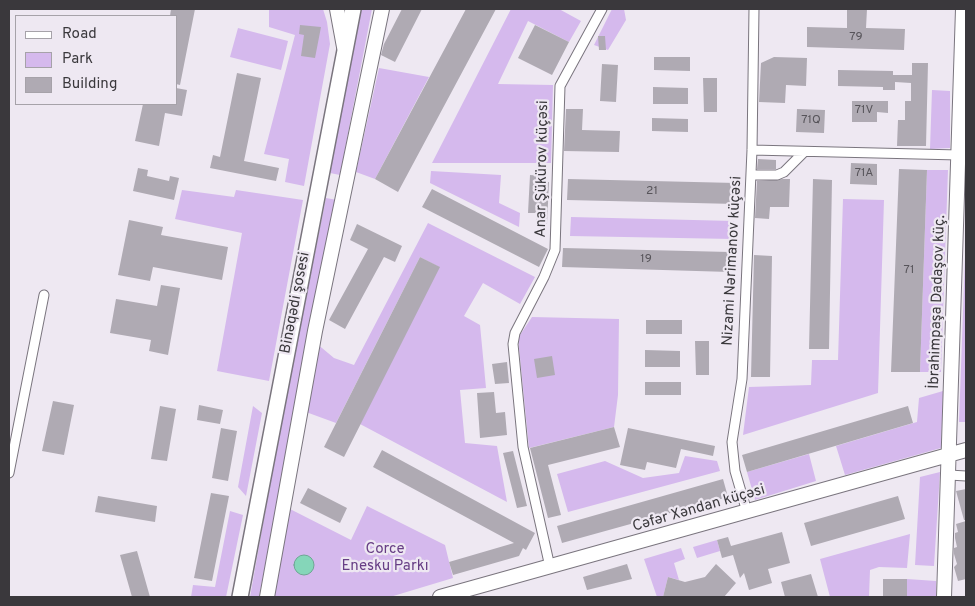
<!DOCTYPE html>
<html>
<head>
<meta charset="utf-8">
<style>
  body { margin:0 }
  #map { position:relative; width:975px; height:606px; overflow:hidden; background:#eee8f2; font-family:Overpass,sans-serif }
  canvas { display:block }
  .frame { position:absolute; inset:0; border:10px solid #3a383c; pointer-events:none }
  .legend { position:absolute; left:15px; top:15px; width:162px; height:90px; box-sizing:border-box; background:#eee8f2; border:1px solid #a6a2a9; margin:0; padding:6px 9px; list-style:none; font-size:15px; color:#3a383c }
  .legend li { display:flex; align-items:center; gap:10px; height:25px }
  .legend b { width:25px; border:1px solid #a6a2a9 }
</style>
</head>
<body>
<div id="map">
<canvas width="975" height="606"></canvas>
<div class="frame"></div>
<ul class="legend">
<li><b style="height:6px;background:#fff"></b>Road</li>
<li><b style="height:14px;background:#d5b9ed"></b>Park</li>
<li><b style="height:14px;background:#afaab3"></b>Building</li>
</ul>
</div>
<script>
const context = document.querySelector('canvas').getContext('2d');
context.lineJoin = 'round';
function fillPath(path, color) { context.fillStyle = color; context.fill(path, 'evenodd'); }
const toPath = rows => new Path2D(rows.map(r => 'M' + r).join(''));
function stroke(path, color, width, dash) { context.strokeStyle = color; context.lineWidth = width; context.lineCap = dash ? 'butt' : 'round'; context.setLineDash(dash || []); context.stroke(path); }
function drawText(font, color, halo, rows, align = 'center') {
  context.font = font + ' Overpass,sans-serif'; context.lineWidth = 4.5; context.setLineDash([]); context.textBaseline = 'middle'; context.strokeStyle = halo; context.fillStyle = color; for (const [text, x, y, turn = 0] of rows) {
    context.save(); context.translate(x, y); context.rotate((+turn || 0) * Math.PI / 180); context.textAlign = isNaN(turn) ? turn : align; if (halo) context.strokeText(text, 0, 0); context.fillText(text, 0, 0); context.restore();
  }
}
const green = toPath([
  [269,9,323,9,327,22,330,44,304,186,285,182,289,159,264,154,295,35,269,27],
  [361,9,372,9,340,175,330,173],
  [511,9,559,9,581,21,569,42,528,21,498,84,553,85,551,163,432,163],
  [612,9,624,9,626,20,608,50,594,45],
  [238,28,288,41,281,70,230,57],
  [379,68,429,77,375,179,356,172],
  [932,90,950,91,950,148,930,149],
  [927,170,948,170,941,372,920,372],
  [431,171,501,175,499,203,520,213,519,227,430,183],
  [182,190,234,197,236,190,303,200,269,381,217,371,242,233,175,219],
  [326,198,337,200,310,338,334,358,354,365,428,223,535,277,520,304,483,283,464,316,480,325,486,388,460,390,465,443,497,446,507,502,360,424,439,267,420,257,336,423,295,408,259,597,250,597,284,406],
  [843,199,884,200,878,393,743,435,749,387,811,385,812,360,838,360],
  [571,217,734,221,733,239,570,236],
  [965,257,966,422,959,422],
  [532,317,619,319,618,395,614,427,529,448,518,338],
  [943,391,941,448,845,475,836,446,917,422,919,398],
  [253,406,262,413,246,496,238,487],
  [809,454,816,481,755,500,747,472],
  [685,456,717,461,720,471,568,512,557,474,605,461,643,478,679,473],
  [940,472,934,566,915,565,920,477],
  [367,506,445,545,453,578,390,597,274,597,290,509,351,540],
  [230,511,243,515,226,597,191,597,193,585,215,587],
  [910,534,907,568,879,567,870,570,869,597,830,597,820,559],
  [717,540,720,551,697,558,693,547],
  [681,548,685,559,674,563,679,580,668,577,663,597,657,597,644,559],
  [907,579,936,581,936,597,907,597]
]);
const water = toPath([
  '294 565a10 10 0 1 1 20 0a10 10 0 1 1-20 0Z'
]);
const building = toPath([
  [171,9,195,9,180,85,176,84,176,16,170,16],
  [402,9,422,9,395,62,381,55,384,44],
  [466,9,496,9,398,192,375,179],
  [847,9,867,9,866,28,905,29,904,50,807,47,807,27,847,28],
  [300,25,321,27,315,58,301,56,304,35,299,34],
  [535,25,569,42,552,75,518,58],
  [598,36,605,36,606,50,599,50],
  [654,57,690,57,690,71,654,70],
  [774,57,807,58,806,86,786,85,785,103,759,102,761,63],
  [912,63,928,63,926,146,897,146,898,120,905,120,905,101,911,101,911,83,895,82,895,90,883,90,883,87,838,86,838,70,893,71,893,75,912,75],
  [602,64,618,65,616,102,600,101],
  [237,73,261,78,244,161,279,168,276,181,210,168,213,155,220,157],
  [703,78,717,78,717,112,704,112],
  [653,87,688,88,688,104,653,104],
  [176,88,187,90,182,116,165,113,159,146,135,141,143,104,176,104],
  [852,101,888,101,888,113,877,112,877,122,852,122],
  [566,109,583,109,582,130,620,131,619,152,564,151],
  [797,109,825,110,824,133,796,132],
  [652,118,688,119,688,132,652,131],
  [758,159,776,160,776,169,757,169],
  [851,163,877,164,877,185,850,184],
  [138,168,148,170,147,176,169,181,170,176,179,178,174,200,133,191],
  [899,169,927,170,920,372,891,372],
  [530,175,544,176,544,182,549,182,547,224,536,223,536,213,528,213],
  [568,179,736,183,736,204,567,200],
  [783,179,790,179,789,207,770,207,769,219,755,218,757,181],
  [813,179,832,180,829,349,809,349],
  [432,189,548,249,539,267,422,207],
  [129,220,163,227,161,235,228,247,222,280,153,267,150,281,118,275],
  [357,224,402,246,395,262,384,257,345,329,329,320,368,249,350,240],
  [563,248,730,252,730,272,562,267],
  [754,255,772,256,770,377,751,377],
  [420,257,440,267,344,457,324,447],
  [161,285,180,288,168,355,149,351,151,340,110,333,116,299,157,306],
  [646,320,682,320,682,334,646,334],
  [695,341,709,341,709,375,696,375],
  [645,350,680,351,680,367,645,367],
  [552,356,555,375,537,378,534,359],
  [507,362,509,383,495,384,492,364],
  [645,382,681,382,681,395,645,395],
  [494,392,496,413,505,412,507,435,480,438,477,393],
  [53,401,74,405,64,455,42,451],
  [199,405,223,410,220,424,197,420],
  [160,406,176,409,167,461,151,459],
  [908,406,913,423,747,472,742,455],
  [614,427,620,447,548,465,561,515,548,518,530,448],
  [221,428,237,431,228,481,212,478],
  [628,428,715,446,713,456,681,449,676,468,647,462,645,470,620,465],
  [382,450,535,533,526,550,523,548,519,556,453,575,449,562,514,543,373,467],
  [513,451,527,506,517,508,503,453],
  [723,479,728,497,562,543,557,526],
  [308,488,347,508,340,523,300,503],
  [966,489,966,520,964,520,956,491],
  [211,493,229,496,212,581,194,578],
  [98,496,157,506,155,522,95,512],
  [898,496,905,519,811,546,804,523],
  [966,521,966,579,958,581,954,567,957,564,954,554,954,548,957,547,955,538,955,533,958,532,956,524],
  [782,532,790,563,768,569,772,583,749,590,744,573,740,578,733,555,722,558,717,540,728,537,731,546],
  [137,551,150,597,132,597,120,555],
  [627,564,632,579,587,590,583,577],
  [716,564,736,583,724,597,663,597,668,577,685,582,705,577],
  [811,574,818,597,785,597,781,582],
  [883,579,907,579,907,597,883,597]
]);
const street = toPath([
  [752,150,959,155],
  [751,175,777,175,784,172,804,152],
  [9,473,44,295],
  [949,475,966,476],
  [747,512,735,471,732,442,742,379,752,150,754,9],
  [550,567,523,447,513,344,515,333,544,277,555,250,560,86,602,9]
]);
const secondary = toPath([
  [337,9,344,47],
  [267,597,315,331,382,9],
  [440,597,966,450],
  [944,597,963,9]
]);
const primary = toPath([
  [240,597,353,9]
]);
const numberNames = [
  ["79",856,38],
  ["71V",864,111],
  ["71Q",811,121],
  ["71A",864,174],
  ["21",652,192],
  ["19",646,260],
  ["71",909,271]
];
const streetNames = [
  ["Anar Şükürov küçəsi",543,169,-89],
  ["Nizami Nərimanov küçəsi",733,261,-87],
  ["İbrahimpaşa Dadaşov küç.",938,302,-88],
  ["Binəqədi şosesi",296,303,-79],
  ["Cəfər Xəndan küçəsi",699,509,-16]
];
const parkNames = [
  ["Corce",385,550],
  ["Enesku Parkı",385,567]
];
fillPath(green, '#d5b9ed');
fillPath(water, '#85d6b9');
stroke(water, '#6ea794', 1);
fillPath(building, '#afaab3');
stroke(street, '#7a757e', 11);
stroke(secondary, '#7a757e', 16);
stroke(primary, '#7a757e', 18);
stroke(street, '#fff', 9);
stroke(secondary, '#fff', 14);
stroke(primary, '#fff', 15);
drawText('12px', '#57545a', null, numberNames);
drawText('15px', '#3a383c', '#eee8f2', streetNames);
drawText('15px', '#673e85', '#eee8f2', parkNames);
</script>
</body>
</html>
